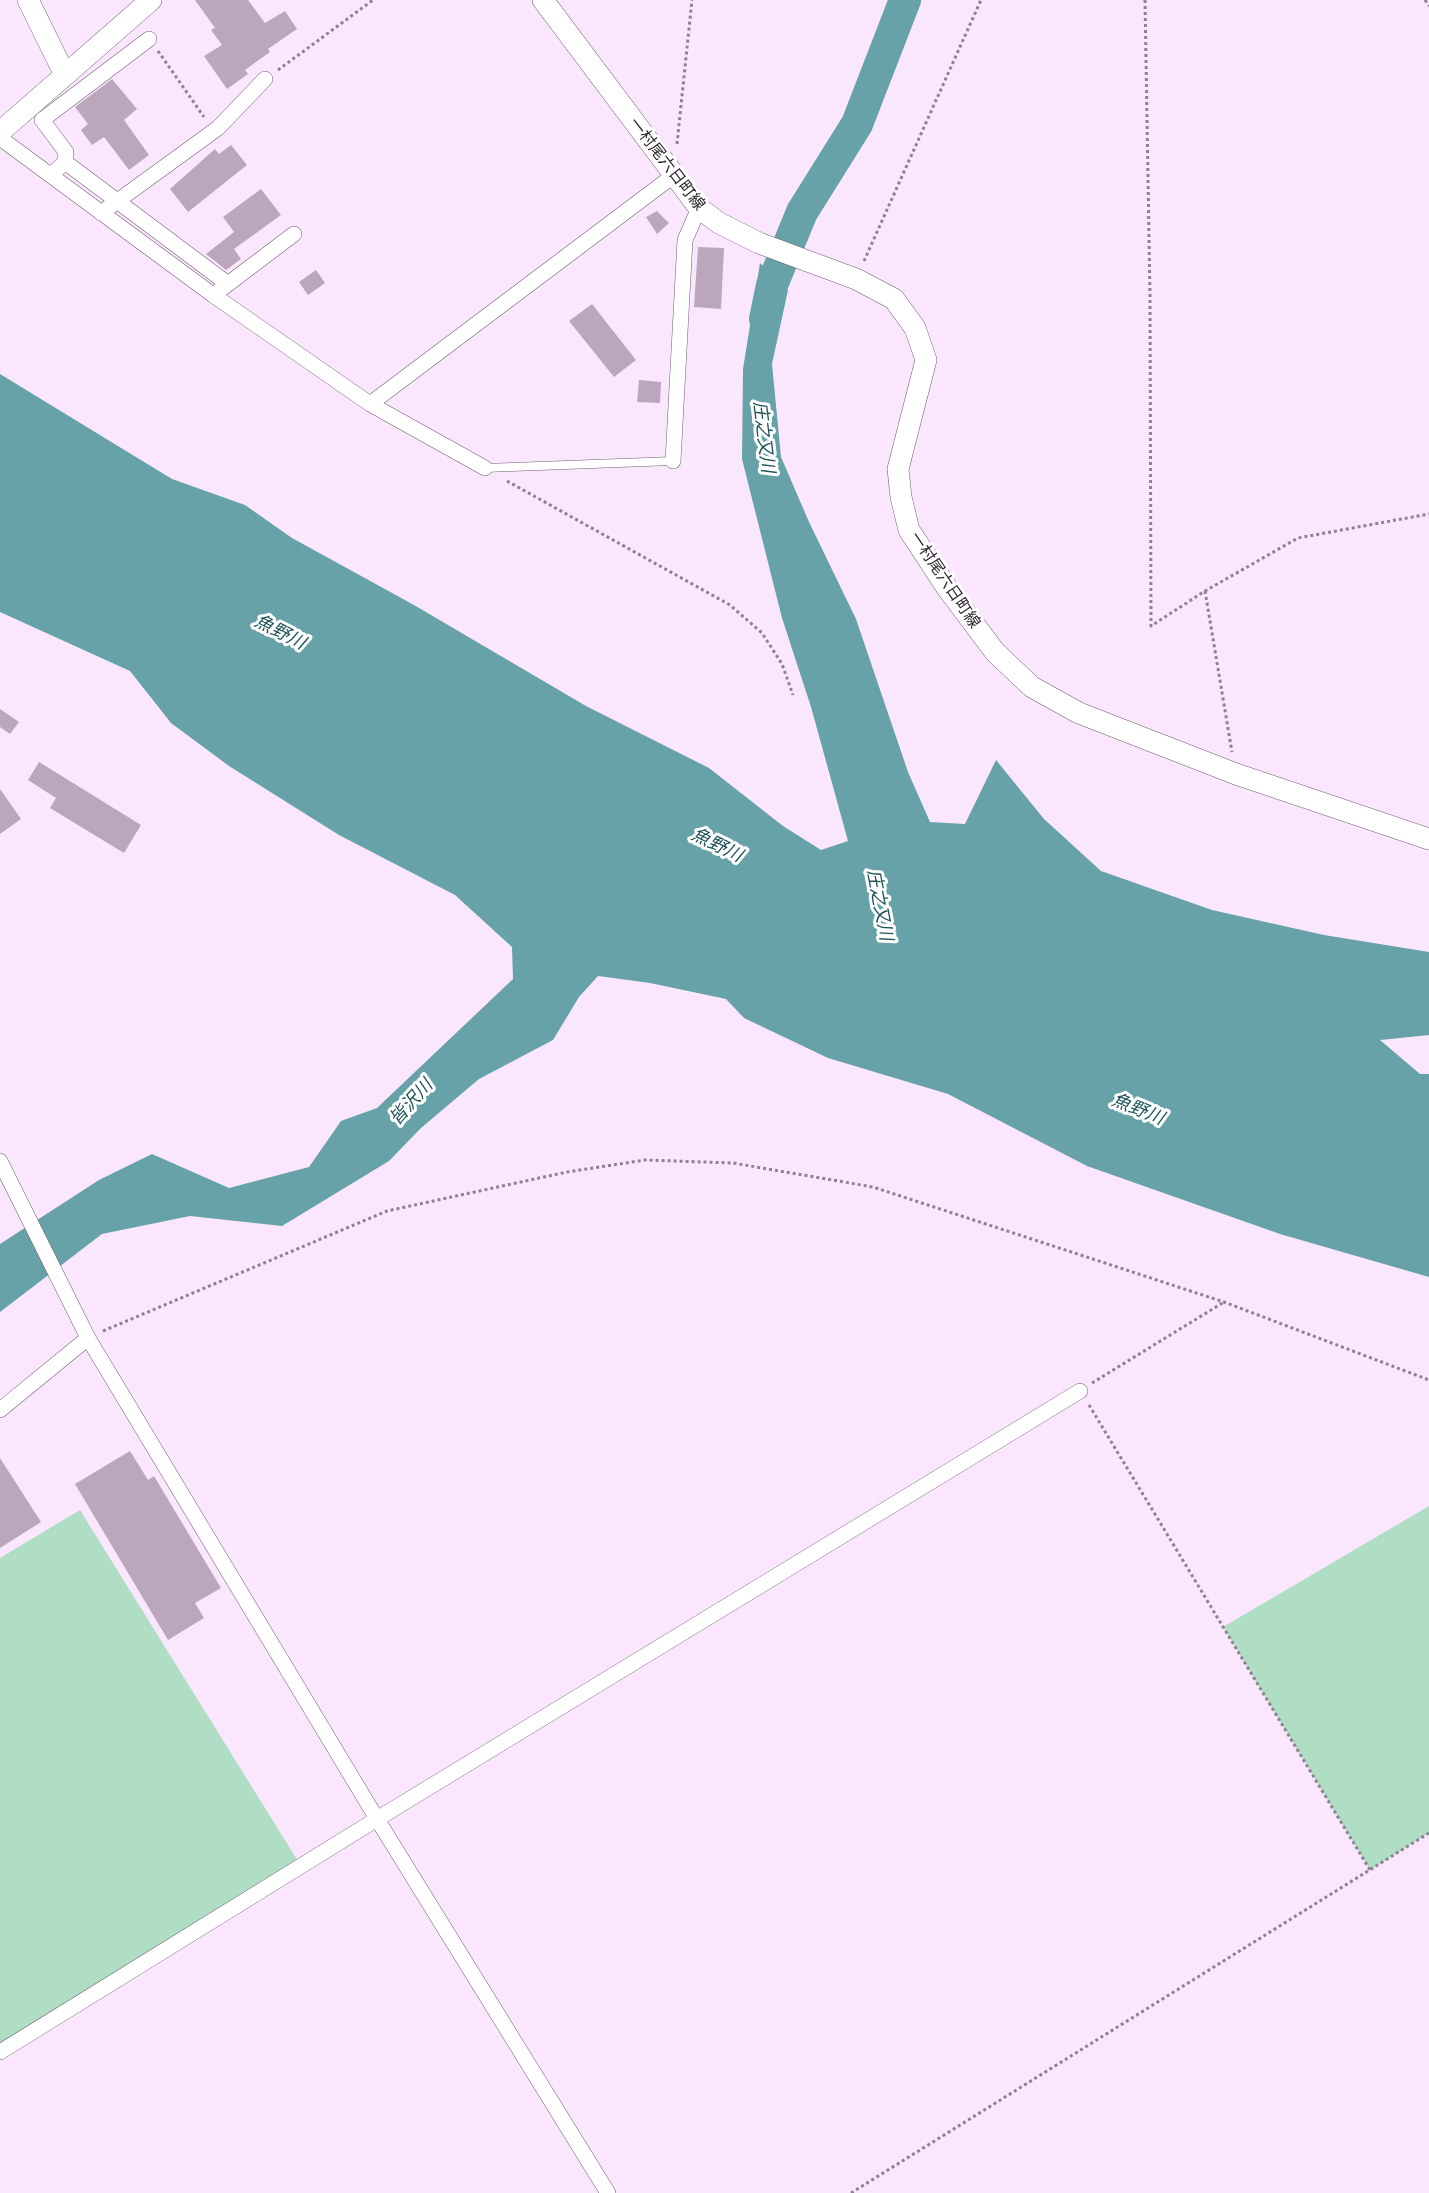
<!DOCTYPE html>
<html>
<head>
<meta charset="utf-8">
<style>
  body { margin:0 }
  canvas { display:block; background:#fbe7fd }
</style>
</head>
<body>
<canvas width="1429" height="2193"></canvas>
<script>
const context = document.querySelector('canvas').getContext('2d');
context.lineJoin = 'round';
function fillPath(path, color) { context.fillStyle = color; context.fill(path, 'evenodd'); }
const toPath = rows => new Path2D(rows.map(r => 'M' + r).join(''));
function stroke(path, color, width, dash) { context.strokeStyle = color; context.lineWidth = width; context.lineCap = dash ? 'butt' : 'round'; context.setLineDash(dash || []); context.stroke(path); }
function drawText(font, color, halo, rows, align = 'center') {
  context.font = font + ' "Golos Text","Noto Sans JP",sans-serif'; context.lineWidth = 6; context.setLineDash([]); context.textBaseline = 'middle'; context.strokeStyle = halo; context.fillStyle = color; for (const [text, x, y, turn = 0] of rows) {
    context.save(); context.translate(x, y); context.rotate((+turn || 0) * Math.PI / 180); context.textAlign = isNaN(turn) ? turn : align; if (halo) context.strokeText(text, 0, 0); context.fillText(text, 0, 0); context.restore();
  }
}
const green = toPath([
  [1429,1506,1429,1833,1370,1870,1223,1627],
  [80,1510,301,1866,0,2052,0,1558]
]);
const water = toPath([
  [760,263,788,290,772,364,781,457,809,522,856,619,908,772,930,822,965,824,996,760,1044,819,1101,871,1212,910,1324,935,1429,952,1429,1035,1380,1040,1420,1074,1429,1074,1429,1277,1280,1234,1087,1166,948,1094,828,1058,744,1018,726,999,650,983,598,976,579,997,553,1040,479,1079,421,1128,389,1161,282,1226,190,1216,102,1234,0,1312,0,1244,99,1180,152,1154,229,1188,309,1167,341,1121,377,1108,513,979,512,947,455,895,339,835,229,766,171,723,130,671,0,612,0,374,172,479,245,505,292,538,414,605,586,706,709,768,783,826,821,850,848,841,811,707,782,618,742,459,743,369]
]);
const river = toPath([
  [765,319,772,285,802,212,857,124,905,0]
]);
const building = toPath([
  [195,0,248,0,265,23,285,11,297,29,268,49,270,52,245,70,248,74,227,89,204,56,222,45,211,30,215,28],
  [112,79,137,109,124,120,149,155,129,170,104,137,92,145,81,130,88,124,75,107],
  [231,145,247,165,188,212,170,189,215,149,219,154],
  [261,189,281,215,234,249,241,259,226,270,206,254,234,232,223,217],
  [657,211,669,223,657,234,646,217],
  [698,247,724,248,721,309,694,307],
  [316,270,325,283,308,295,299,282],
  [592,304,636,360,614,377,569,321],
  [639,380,661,382,660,403,637,402],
  [0,709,19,722,10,734,0,727],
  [39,762,141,825,124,853,50,808,56,798,28,780],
  [0,789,21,819,0,834],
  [130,1451,148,1480,154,1476,221,1588,195,1603,204,1618,168,1640,75,1484],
  [0,1458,41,1522,0,1548]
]);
const path = toPath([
  [1145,0,1150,296,1151,626,1205,591,1298,538,1429,514],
  [1425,0,1429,6],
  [158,51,204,117],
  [278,70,373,0],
  [677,144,692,0],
  [864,261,981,0],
  [507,481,730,605,762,633,782,664,793,695],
  [1205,591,1232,752],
  [103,1331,387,1211,567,1172,645,1160,733,1163,873,1187,1224,1302,1429,1380],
  [1092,1383,1224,1302],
  [1089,1405,1370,1870],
  [851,2193,1429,1833]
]);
const lane = toPath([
  [485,468,673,461]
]);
const street = toPath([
  [0,138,213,295,370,404,485,468],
  [65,162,228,284],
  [51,175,65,162,66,152,42,120,149,39],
  [101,213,218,128,265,79],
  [220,290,294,234],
  [370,404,673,176],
  [673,461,685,240,699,208],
  [0,1161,88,1338,377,1819,608,2193],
  [0,1410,88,1338],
  [0,2052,377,1819,1080,1391]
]);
const secondary = toPath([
  [28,0,65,75],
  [543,0,699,208,719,223,759,243,856,279,894,299,915,328,926,360,898,469,901,497,909,530,947,588,995,652,1032,687,1079,713,1236,774,1429,839],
  [0,132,151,0]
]);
const streetNames = [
  ["一村尾六日町線",667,164,52],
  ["一村尾六日町線",945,580,56]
];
const waterNames = [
  ["庄之又川",764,437,83],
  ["魚野川",280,632,27],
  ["魚野川",717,845,26],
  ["庄之又川",880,905,79],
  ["皆沢川",411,1102,-48],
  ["魚野川",1138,1109,22]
];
fillPath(green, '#afdec4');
fillPath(water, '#66a2a8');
stroke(river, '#66a2a8', 32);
fillPath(building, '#baa7bc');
stroke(lane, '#6f5e70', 9);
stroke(street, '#6f5e70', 16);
stroke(secondary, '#6f5e70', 22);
stroke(path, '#8e8190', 3, [3, 3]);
stroke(lane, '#fff', 8);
stroke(street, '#fff', 15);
stroke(secondary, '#fff', 21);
drawText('16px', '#2c252d', '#fff', streetNames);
drawText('italic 18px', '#1e5358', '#fff', waterNames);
</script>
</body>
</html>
